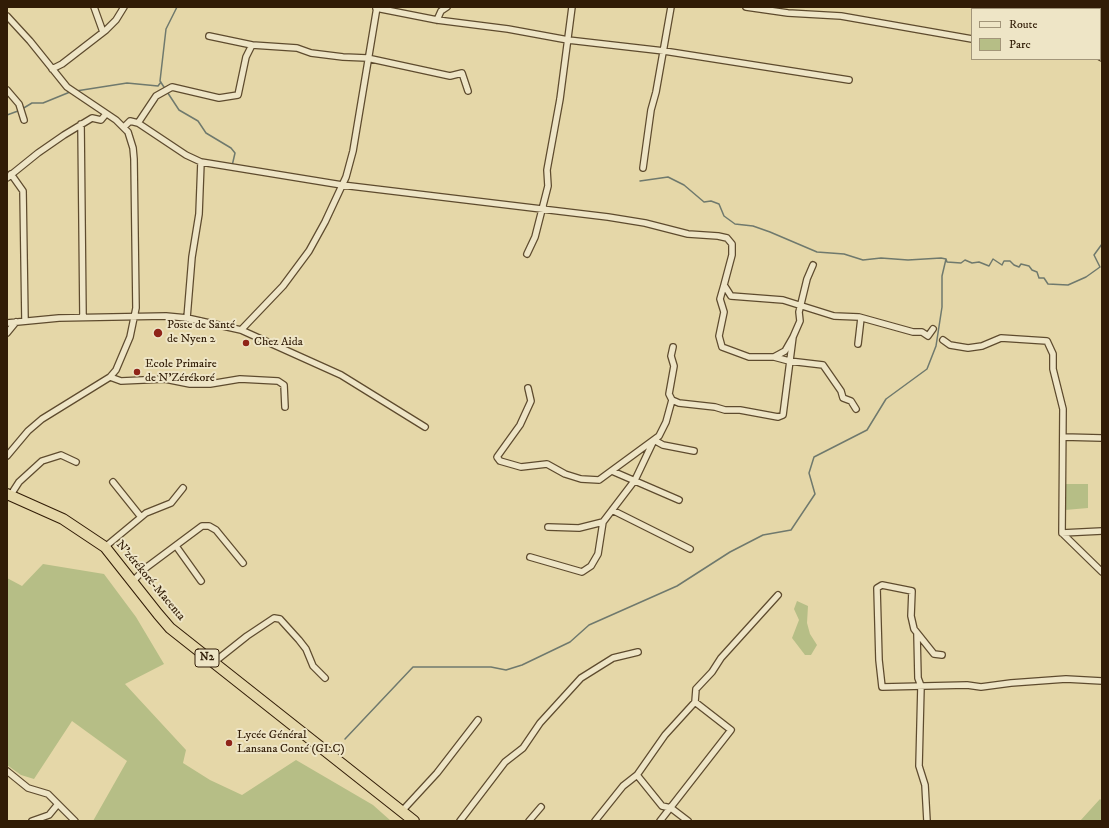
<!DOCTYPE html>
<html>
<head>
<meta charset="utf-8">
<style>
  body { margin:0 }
  #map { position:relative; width:1109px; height:828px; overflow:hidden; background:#e5d7a8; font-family:"IM FELL DW Pica",serif }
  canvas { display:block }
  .frame { position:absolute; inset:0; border:8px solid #311c06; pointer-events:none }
  .legend { position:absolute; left:971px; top:8px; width:130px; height:52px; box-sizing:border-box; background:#eee5c6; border:1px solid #a29579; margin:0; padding:5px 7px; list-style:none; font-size:12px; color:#311c06 }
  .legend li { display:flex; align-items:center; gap:8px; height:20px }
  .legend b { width:20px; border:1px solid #a29579 }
</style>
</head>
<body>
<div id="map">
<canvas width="1109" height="828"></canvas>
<div class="frame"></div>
<ul class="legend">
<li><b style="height:5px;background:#eee5c6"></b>Route</li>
<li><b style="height:11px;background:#b6be86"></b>Parc</li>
</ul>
</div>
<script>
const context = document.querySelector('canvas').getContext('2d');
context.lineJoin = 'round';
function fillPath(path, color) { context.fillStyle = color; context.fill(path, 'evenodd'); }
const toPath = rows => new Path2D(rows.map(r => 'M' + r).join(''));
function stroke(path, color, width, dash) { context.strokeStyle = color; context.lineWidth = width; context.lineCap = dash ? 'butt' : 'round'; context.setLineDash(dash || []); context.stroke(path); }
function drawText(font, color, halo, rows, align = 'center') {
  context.font = font + ' "IM FELL DW Pica",serif'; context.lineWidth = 4; context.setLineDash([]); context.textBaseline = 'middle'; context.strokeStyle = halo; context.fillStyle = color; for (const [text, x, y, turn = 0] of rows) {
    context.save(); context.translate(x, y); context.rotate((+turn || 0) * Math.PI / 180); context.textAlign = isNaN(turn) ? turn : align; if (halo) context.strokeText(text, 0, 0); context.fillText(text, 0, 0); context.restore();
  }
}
const green = toPath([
  [1066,484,1088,484,1088,508,1065,510],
  [43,564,104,574,136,617,164,664,125,684,186,750,183,763,210,780,242,795,296,760,373,805,391,821,93,821,127,761,72,721,34,779,21,775,7,765,7,578,22,586],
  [797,601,808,606,807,623,810,634,817,645,811,655,805,655,792,638,799,620,794,609],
  [1100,799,1102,801,1102,821,1080,821]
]);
const stream = toPath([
  [177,7,166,29,160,81,179,110,198,121,206,133,231,148,235,153,232,166],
  [76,91,127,83,158,86,161,82],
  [22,109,32,103,43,103,70,92],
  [7,115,18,111],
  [640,181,668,177,684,185,704,202,711,201,719,204,724,216,735,224,753,226,770,232,817,252,844,254,863,260,881,258,908,260,941,258,946,259,947,262,961,263,965,260,972,263,979,262,989,266,993,259,1002,265,1004,261,1010,261,1014,265,1019,267,1021,264,1029,266,1032,270,1037,272,1039,278,1044,278,1048,284,1068,285,1086,277,1100,267,1094,255,1102,244],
  [345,739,413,667,491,667,506,670,522,665,570,642,589,625,677,586,730,552,763,535,791,530,815,494,809,473,814,457,867,430,886,399,927,369,936,346,942,307,942,276,946,259]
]);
const street = toPath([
  [94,7,103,32],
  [746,7,788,13,841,16,972,39],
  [376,8,437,20,508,29,568,40,664,51,849,80],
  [1059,9,1059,7],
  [7,16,30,41,67,87,116,120,128,132,133,148,134,159,136,308,130,337,116,370,110,377,42,419,28,431,7,456],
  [437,20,441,11,447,7],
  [209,36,252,45],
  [1100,57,1102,58],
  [52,69,62,64,106,30,116,20,124,7],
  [7,90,19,104,24,120],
  [138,123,156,96,172,87,219,98,238,95,246,57,252,45,297,48,311,53,343,57,367,58,450,76,462,73,468,91],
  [81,124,83,317],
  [124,127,130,121,138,123,186,155,201,162,342,185,608,217,645,223,688,234,718,236,727,238,732,244,732,255,724,285,731,296,783,300,834,316,859,317,913,332,922,332,928,336,933,329],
  [643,168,651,110,656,92,671,7],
  [11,174,23,191,25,321],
  [7,178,38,153,64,135,92,118,101,120,106,114],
  [527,254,535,237,548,186,547,170,560,99,572,7],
  [724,285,720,299,724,312,719,336,722,347,749,357,774,357,785,351,793,337,800,321,799,312,807,279,813,265],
  [187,318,192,257,199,214,201,162],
  [7,323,59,318,166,316,187,318,241,330,341,375,425,427],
  [241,330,283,286,309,251,325,222,346,177,353,151,377,7],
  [7,333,16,322],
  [943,340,950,345,968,348,982,346,1001,338,1047,341,1053,354,1053,369,1063,409,1062,533,1102,572],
  [858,344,861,318],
  [673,347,671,356,674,366,669,394,672,400,679,403,715,407,725,410,740,410,778,417,783,415,793,337],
  [774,357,789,361,823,365,841,391,843,398,851,401,856,409],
  [110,377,121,381,165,379,190,384,210,384,240,379,278,381,284,385,285,407],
  [528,388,531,401,520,425,497,457,500,461,521,467,547,464,565,474,581,479,599,480,659,436,666,422,672,400],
  [1063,437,1102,438],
  [612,471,679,500],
  [113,482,141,517],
  [10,496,19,482,42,461,61,455,76,462],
  [612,510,690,549],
  [548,527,579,528,603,522,635,480,654,440,663,445,694,451],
  [1062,533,1102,531],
  [176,546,201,581],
  [105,547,146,513,171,503,183,488],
  [530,557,582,572,591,566,598,554,603,522],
  [132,582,147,567,202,526,209,526,216,530,243,563],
  [917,634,918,678,921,686,919,766,925,785,927,821],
  [942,655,934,654,914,629,911,616,912,591,882,585,877,588,879,660,882,687,967,685,981,687,1011,683,1066,679,1102,681],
  [213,663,247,636,274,618,280,619,299,640,306,649,313,666,325,678],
  [695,702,696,689,712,672,721,658,778,595],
  [7,771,28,788,48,794,75,821],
  [637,775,662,806,671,808,688,821],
  [402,811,437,773,478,720],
  [32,821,49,815,58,804],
  [460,821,505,762,523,748,540,723,581,678,613,658,638,652],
  [529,821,541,807],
  [595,821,623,786,637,775,665,735,695,702,731,730,660,821]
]);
const highway = toPath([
  [7,494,63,519,105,547,158,614,170,628,414,821]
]);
const markers = [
  [158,333,5,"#8f2418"],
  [246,343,4,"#8f2418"],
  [137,372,4,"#8f2418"],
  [229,743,4,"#8f2418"]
];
const shields = [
  [207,658,24]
];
const shieldNames = [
  ["N2",207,658]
];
const poiNames = [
  ["Poste de Santé",167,326],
  ["de Nyen 2",167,340],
  ["Chez Aida",254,343],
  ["Ecole Primaire",145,365],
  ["de N'Zérékoré",145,379],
  ["Lycée Général",237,736],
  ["Lansana Conté (GLC)",237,750]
];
const streetNames = [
  ["N'zérékoré-Macenta",150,581,50]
];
fillPath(green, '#b6be86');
stroke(stream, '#6f796d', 1.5);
stroke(street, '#5e4b2e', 8);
stroke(highway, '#311c06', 12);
stroke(street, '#eee5c6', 5.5);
stroke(highway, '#e5d7a8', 10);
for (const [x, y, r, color] of markers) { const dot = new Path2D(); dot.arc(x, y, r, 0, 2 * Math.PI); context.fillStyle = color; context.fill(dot); stroke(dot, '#eee5c6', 1.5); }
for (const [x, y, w] of shields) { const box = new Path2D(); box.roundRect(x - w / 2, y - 9, w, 18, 3); context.fillStyle = '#eee5c6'; context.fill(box); stroke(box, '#311c06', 1); }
drawText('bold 11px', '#311c06', null, shieldNames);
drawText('12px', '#311c06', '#eee5c6', poiNames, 'left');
drawText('12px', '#311c06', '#eee5c6', streetNames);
</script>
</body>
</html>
